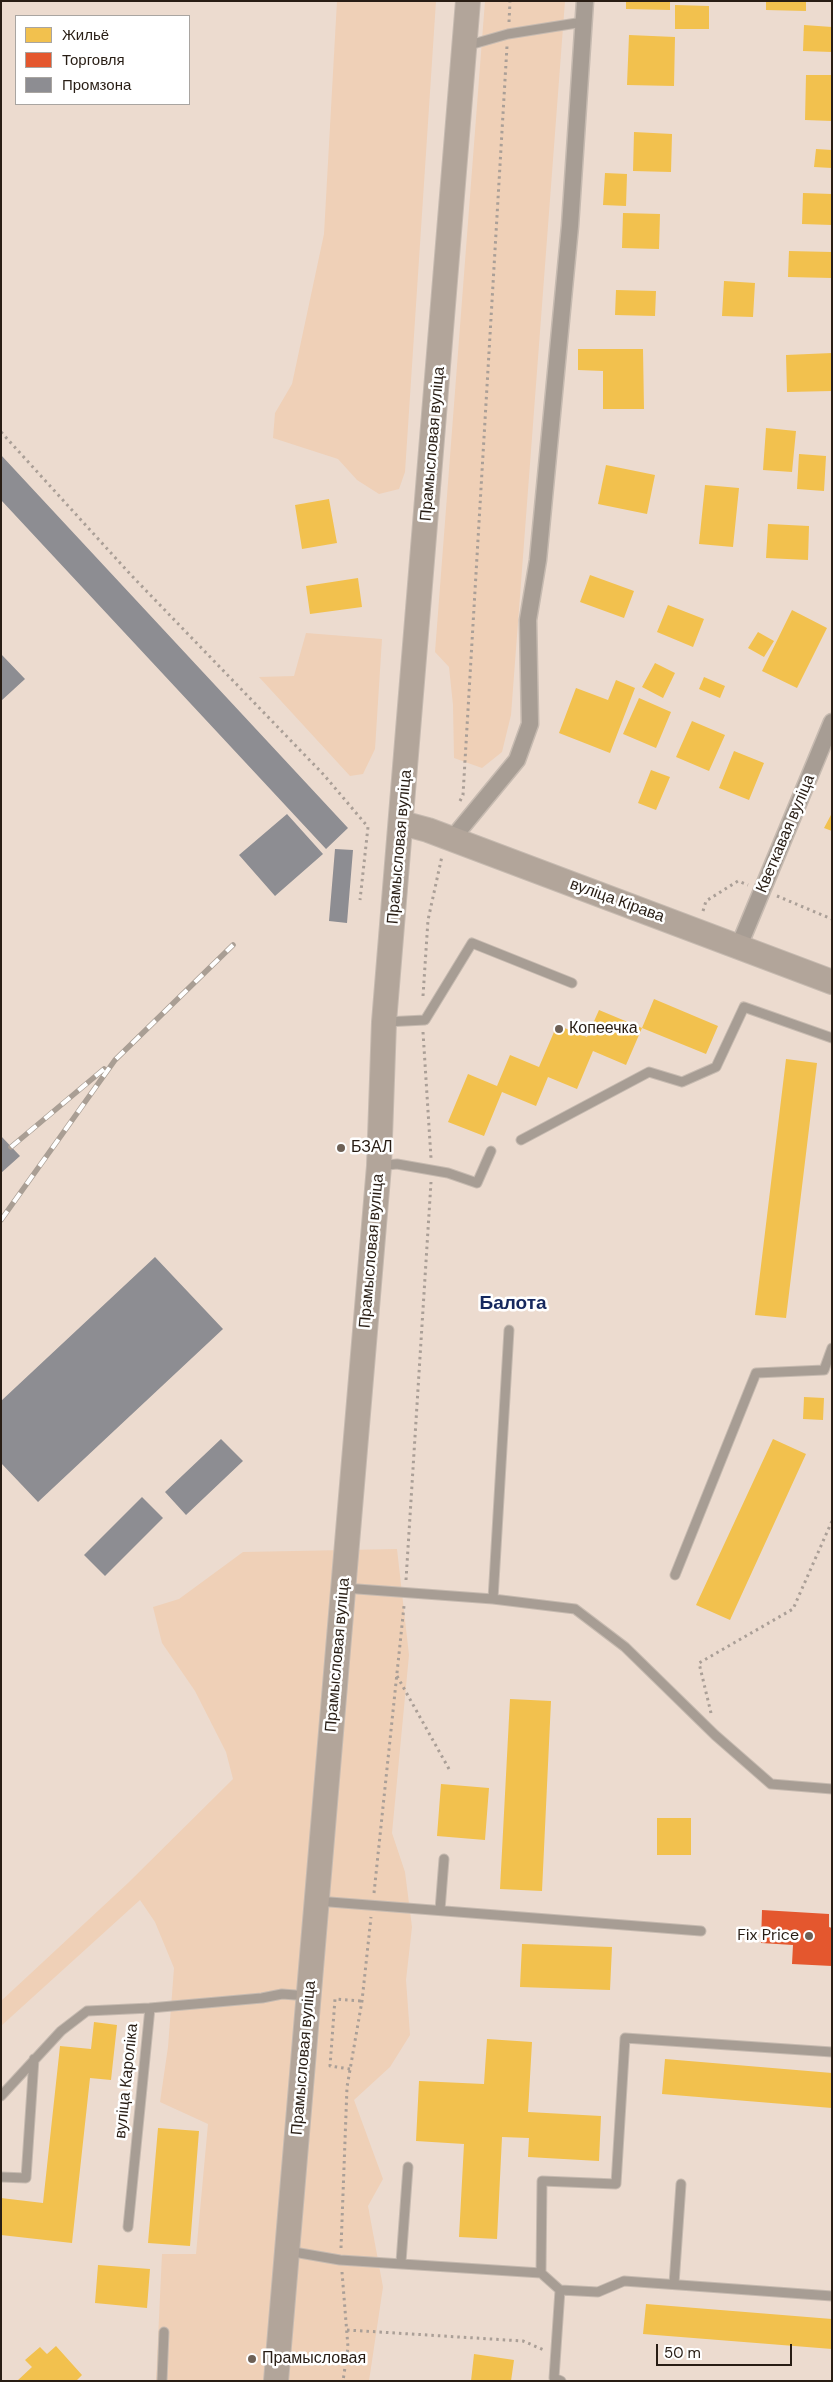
<!DOCTYPE html>
<html>
<head>
<meta charset="utf-8">
<style>
  body { margin:0 }
  #map { position:relative; width:833px; height:2382px; overflow:hidden; background:#ecdbcf; font-family:"DM Sans",sans-serif }
  canvas { display:block }
  .frame { position:absolute; inset:0; border:2px solid #281d14; pointer-events:none }
  .legend { position:absolute; left:15px; top:15px; width:175px; height:90px; box-sizing:border-box; background:#fff; border:1px solid #a9a5a1; margin:0; padding:6px 9px; list-style:none; font-size:15px; color:#281d14 }
  .legend li { display:flex; align-items:center; gap:10px; height:25px }
  .legend b { width:25px; border:1px solid #a9a5a1 }
  .scale { position:absolute; left:656px; top:2344px; width:136px; height:22px; box-sizing:border-box; border:2px solid #281d14; border-top:0; padding-left:6px; font-size:15px; line-height:18px; white-space:nowrap; color:#281d14; -webkit-text-stroke:4px #fff; paint-order:stroke }
</style>
</head>
<body>
<div id="map">
<canvas width="833" height="2382"></canvas>
<div class="frame"></div>
<ul class="legend">
<li><b style="height:14px;background:#f2c14e"></b>Жильё</li>
<li><b style="height:14px;background:#e4572e"></b>Торговля</li>
<li><b style="height:14px;background:#8d8d92"></b>Промзона</li>
</ul>
<div class="scale">50 m</div>
</div>
<script>
const context = document.querySelector('canvas').getContext('2d');
context.lineJoin = 'round';
function fillPath(path, color) { context.fillStyle = color; context.fill(path, 'evenodd'); }
const toPath = rows => new Path2D(rows.map(r => 'M' + r).join(''));
function stroke(path, color, width, dash) { context.strokeStyle = color; context.lineWidth = width; context.lineCap = dash ? 'butt' : 'round'; context.setLineDash(dash || []); context.stroke(path); }
function drawText(font, color, halo, rows, align = 'center') {
  context.font = font + ' "DM Sans",sans-serif'; context.lineWidth = 5; context.setLineDash([]); context.textBaseline = 'middle'; context.strokeStyle = halo; context.fillStyle = color; for (const [text, x, y, turn = 0] of rows) {
    context.save(); context.translate(x, y); context.rotate((+turn || 0) * Math.PI / 180); context.textAlign = isNaN(turn) ? turn : align; if (halo) context.strokeText(text, 0, 0); context.fillText(text, 0, 0); context.restore();
  }
}
const green = toPath([
  [337,1,436,1,405,472,399,489,379,494,357,480,338,459,273,438,275,413,292,384,324,234],
  [485,1,565,1,511,715,502,752,482,768,454,758,453,705,449,667,435,652],
  [306,633,382,639,375,749,363,774,350,776,259,677,294,676],
  [397,1549,409,1655,392,1833,405,1872,412,1927,406,1980,410,2035,390,2067,354,2100,383,2179,368,2206,383,2287,369,2381,156,2381,162,2254,196,2254,208,2124,160,2102,168,2047,174,1968,155,1922,140,1900,1,2026,1,2001,128,1883,233,1779,226,1752,195,1691,162,1643,153,1607,179,1599,243,1552]
]);
const homes = toPath([
  [626,1,670,1,670,10,626,9],
  [766,1,806,1,806,11,766,10],
  [675,5,709,6,709,29,675,29],
  [804,25,832,27,832,52,803,51],
  [629,35,675,37,674,86,627,85],
  [806,75,832,75,832,121,805,120],
  [634,132,672,134,671,172,633,171],
  [816,149,832,150,832,168,814,167],
  [605,173,627,174,626,206,603,205],
  [803,193,832,194,832,225,802,224],
  [623,213,660,214,659,249,622,248],
  [789,251,832,252,832,278,788,277],
  [724,281,755,283,753,317,722,316],
  [616,290,656,291,655,316,615,315],
  [578,349,643,349,644,409,603,409,603,371,578,370],
  [832,353,832,391,787,392,786,355],
  [766,428,796,431,792,472,763,470],
  [799,454,826,456,824,491,797,489],
  [606,465,655,475,647,514,598,504],
  [705,485,739,488,733,547,699,544],
  [329,499,337,543,302,549,295,505],
  [768,524,809,526,808,560,766,558],
  [590,575,634,591,624,618,580,602],
  [358,578,362,607,310,614,306,586],
  [668,605,704,619,693,647,657,632],
  [792,610,827,628,797,688,762,671],
  [758,632,774,641,764,657,748,648],
  [655,663,675,673,663,698,642,687],
  [704,677,725,686,720,698,699,689],
  [616,680,635,688,610,753,559,733,576,688,608,700],
  [639,698,671,712,656,748,623,734],
  [692,721,725,735,709,771,676,757],
  [734,751,764,763,749,800,719,788],
  [651,770,670,777,656,810,638,803],
  [832,813,832,831,824,828],
  [654,999,718,1026,706,1054,642,1028],
  [599,1010,642,1028,626,1065,593,1051,577,1089,548,1077,536,1106,502,1092,484,1136,448,1122,468,1074,497,1086,510,1055,539,1067,557,1025,587,1037],
  [786,1059,817,1063,786,1318,755,1315],
  [804,1397,824,1398,823,1420,803,1419],
  [773,1439,806,1454,730,1620,696,1605],
  [510,1699,551,1701,542,1891,500,1889],
  [441,1784,489,1788,485,1840,437,1836],
  [657,1818,691,1818,691,1855,657,1855],
  [522,1944,612,1947,610,1990,520,1987],
  [94,2022,117,2025,111,2080,90,2078,72,2243,1,2235,1,2198,43,2203,60,2046,91,2049],
  [487,2039,532,2042,528,2112,601,2116,599,2161,528,2157,529,2138,502,2137,497,2239,459,2237,464,2144,416,2141,419,2081,484,2084],
  [665,2059,832,2073,832,2108,662,2094],
  [158,2128,199,2131,190,2246,148,2243],
  [98,2265,150,2269,147,2308,95,2303],
  [646,2304,832,2319,832,2349,643,2334],
  [56,2346,82,2375,76,2381,17,2381,32,2367,25,2360,40,2347,47,2354],
  [474,2354,514,2360,511,2381,471,2381]
]);
const shops = toPath([
  [762,1910,829,1914,829,1927,832,1928,832,1966,792,1964,793,1945,761,1943]
]);
const industry = toPath([
  [1,455,348,828,326,849,1,500],
  [1,654,25,679,1,701],
  [287,814,323,854,275,896,239,855],
  [335,849,353,850,347,923,329,921],
  [1,1136,20,1156,1,1173],
  [155,1257,223,1329,38,1502,1,1463,1,1401],
  [221,1439,243,1461,186,1515,165,1492],
  [142,1497,163,1518,105,1576,84,1555]
]);
const path = toPath([
  [509,22,510,1],
  [1,432,131,575,324,775,368,827,360,900],
  [460,801,463,795,507,46],
  [777,896,832,919],
  [703,911,706,901,738,881,748,885],
  [423,996,428,920,442,856],
  [423,1032,431,1158],
  [406,1580,431,1182],
  [397,1676,449,1769],
  [711,1713,699,1663,793,1609,832,1521],
  [374,1893,404,1606],
  [350,2069,330,2066,335,1999,362,2001],
  [341,2248,347,2087,362,2001,371,1917],
  [342,2272,348,2347,343,2381],
  [347,2330,523,2341,544,2350]
]);
const service = toPath([
  [466,46,508,34,583,22],
  [385,1022,425,1020,472,943,572,983],
  [521,1140,649,1072,682,1082,716,1067,744,1007,832,1038],
  [379,1166,397,1164,448,1173,477,1183,491,1151],
  [675,1575,756,1373,824,1370,832,1348],
  [344,1588,493,1599,575,1609,625,1647,715,1735,771,1784,832,1789],
  [493,1599,509,1330],
  [317,1901,701,1931],
  [440,1910,444,1859],
  [1,2096,61,2031,87,2011,150,2008],
  [1,2177,26,2178,34,2059],
  [128,2227,150,2008,262,1998,282,1994,309,1996],
  [288,2251,340,2260,541,2273,542,2181,616,2184,625,2038,832,2052],
  [401,2262,408,2167],
  [541,2273,560,2290,598,2292,624,2281,832,2296],
  [674,2284,681,2184],
  [560,2290,554,2378,561,2381],
  [162,2381,164,2332]
]);
const minor = toPath([
  [452,839,517,760,530,724,528,620,538,560,570,226,585,1],
  [739,946,832,722]
]);
const secondary = toPath([
  [402,823,428,830,832,982],
  [276,2381,379,1166,384,1022,468,1]
]);
const rail = toPath([
  [11,1147,104,1069],
  [1,1220,115,1060,233,945]
]);
const markers = [
  [559,1029,5,"#6d6055"],
  [341,1148,5,"#6d6055"],
  [809,1936,5,"#6d6055"],
  [252,2359,5,"#6d6055"]
];
const streetNames = [
  ["Прамысловая вуліца",433,444,-85],
  ["Кветкавая вуліца",786,834,-67],
  ["Прамысловая вуліца",400,847,-85],
  ["вуліца Кірава",617,901,20],
  ["Прамысловая вуліца",372,1251,-85],
  ["Прамысловая вуліца",338,1655,-85],
  ["Прамысловая вуліца",304,2058,-85],
  ["вуліца Кароліка",127,2081,-84]
];
const poiNames = [
  ["Копеечка",569,1029],
  ["БЗАЛ",351,1148],
  ["Fix Price",799,1936,"right"],
  ["Прамысловая",262,2359]
];
const quarterNames = [
  ["Балота",513,1304]
];
fillPath(green, '#efd0b7');
fillPath(homes, '#f2c14e');
fillPath(shops, '#e4572e');
fillPath(industry, '#8d8d92');
stroke(service, '#c6bab0', 11);
stroke(minor, '#c6bab0', 19);
stroke(secondary, '#c6bab0', 26);
stroke(path, '#aa9f97', 3, [2.5, 4]);
stroke(service, '#a79d94', 9);
stroke(minor, '#a79d94', 16);
stroke(secondary, '#b2a59a', 24);
stroke(rail, '#a99e94', 5.5);
stroke(rail, '#fff', 4, [11]);
for (const [x, y, r, color] of markers) { const dot = new Path2D(); dot.arc(x, y, r, 0, 2 * Math.PI); context.fillStyle = color; context.fill(dot); stroke(dot, '#fff', 2); }
drawText('16px', '#281d14', '#fff', streetNames);
drawText('16px', '#281d14', '#fff', poiNames, 'left');
drawText('bold 19px', '#16285e', '#fff', quarterNames);
</script>
</body>
</html>
